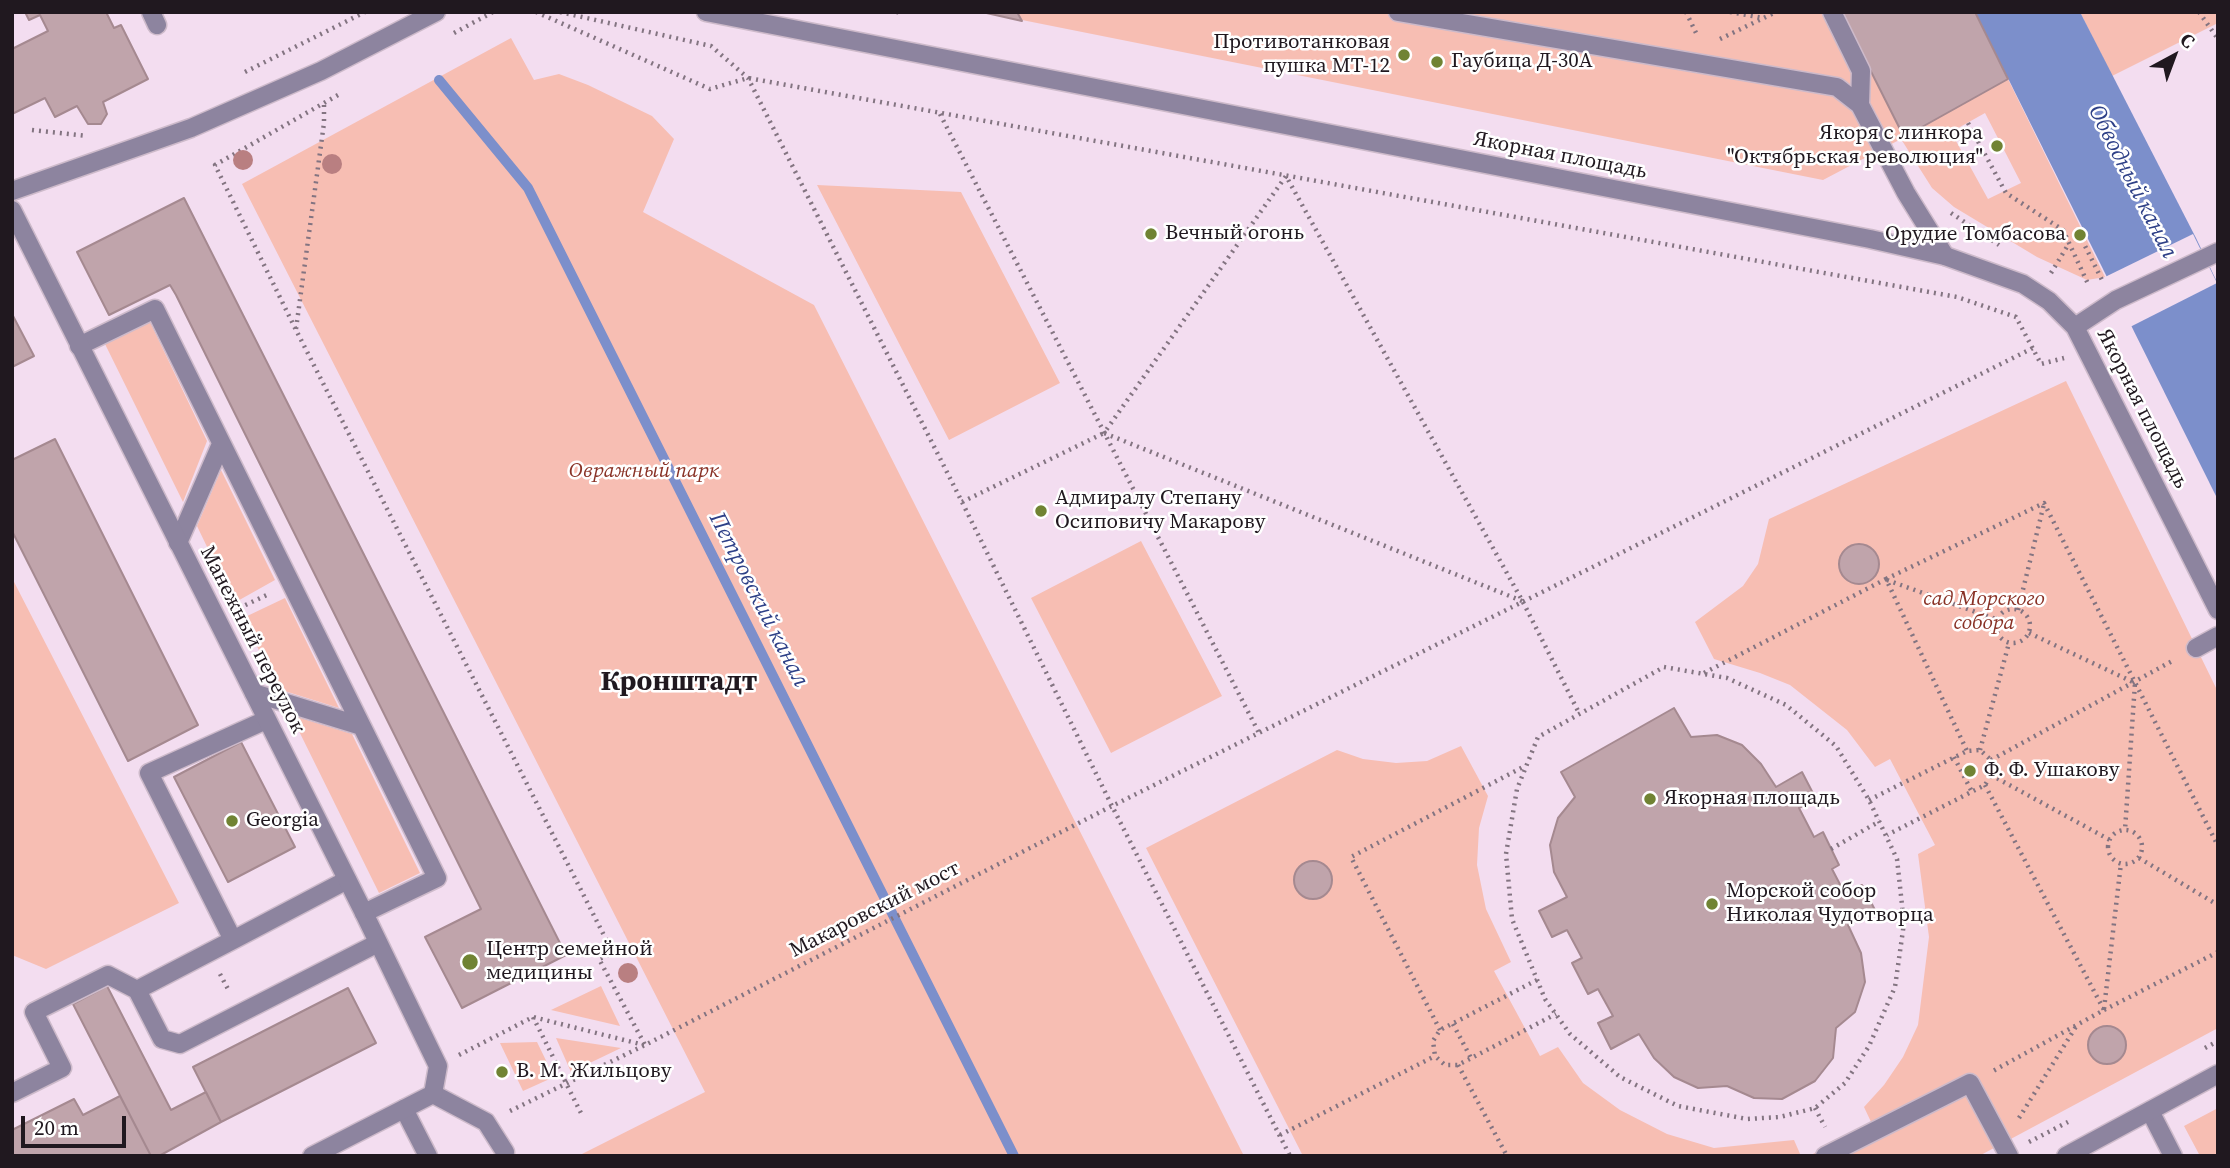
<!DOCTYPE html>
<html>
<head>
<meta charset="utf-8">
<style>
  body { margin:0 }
  #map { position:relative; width:2230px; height:1168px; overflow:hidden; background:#f3ddf0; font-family:"Source Serif 4",serif }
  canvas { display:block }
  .frame { position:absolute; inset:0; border:14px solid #20181f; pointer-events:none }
  .north { position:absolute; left:2139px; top:21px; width:70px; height:70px; -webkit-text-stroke:5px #fff; paint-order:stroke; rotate:41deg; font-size:19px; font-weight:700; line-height:28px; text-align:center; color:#20181f }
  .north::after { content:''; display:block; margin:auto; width:24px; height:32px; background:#20181f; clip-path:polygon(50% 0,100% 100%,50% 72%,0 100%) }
  .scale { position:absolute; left:21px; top:1116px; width:105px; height:32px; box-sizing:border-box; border:4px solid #20181f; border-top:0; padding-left:9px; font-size:21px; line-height:24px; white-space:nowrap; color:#20181f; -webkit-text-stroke:5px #fff; paint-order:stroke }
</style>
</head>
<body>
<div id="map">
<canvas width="2230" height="1168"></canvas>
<div class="frame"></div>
<div class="north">С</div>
<div class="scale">20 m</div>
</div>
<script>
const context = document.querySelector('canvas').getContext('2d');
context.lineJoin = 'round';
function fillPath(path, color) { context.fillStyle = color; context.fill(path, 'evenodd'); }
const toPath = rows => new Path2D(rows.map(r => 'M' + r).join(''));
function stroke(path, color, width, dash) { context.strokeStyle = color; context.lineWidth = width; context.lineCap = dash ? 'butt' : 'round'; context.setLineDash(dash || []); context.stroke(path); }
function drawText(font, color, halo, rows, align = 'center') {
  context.font = font + ' "Source Serif 4",serif'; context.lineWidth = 5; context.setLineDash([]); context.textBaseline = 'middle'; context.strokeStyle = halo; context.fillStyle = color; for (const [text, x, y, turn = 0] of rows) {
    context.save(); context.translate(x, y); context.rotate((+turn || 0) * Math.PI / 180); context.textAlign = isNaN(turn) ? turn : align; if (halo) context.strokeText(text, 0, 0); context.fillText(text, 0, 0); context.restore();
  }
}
const green = toPath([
  [982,12,1841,12,1904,137,2008,79,2105,277,2087,280,2037,257,1954,207,1932,188,1901,139,1823,180],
  [1985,113,2021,183,1988,199,1951,132],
  [2080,12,2218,12,2218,23,2112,76],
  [511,38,534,80,559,74,588,85,652,116,674,139,643,212,814,305,1244,1156,578,1156,705,1092,242,184],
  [817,185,961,192,1060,383,949,440],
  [150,322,207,441,183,502,105,344],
  [2066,381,2218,692,2218,1028,1979,1156,1809,1156,1872,1124,1864,1107,1884,1085,1903,1057,1918,1025,1929,937,1918,854,1935,845,1890,759,1875,767,1847,730,1790,685,1760,673,1714,659,1695,622,1743,586,1758,564,1769,519],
  [221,470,275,580,234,603,197,526],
  [1141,541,1222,696,1111,753,1031,598],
  [12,578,179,903,46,969,12,955],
  [285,598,339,708,278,689,243,618],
  [291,715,352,734,420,873,379,893],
  [1461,746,1488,796,1479,828,1477,865,1486,909,1511,962,1494,971,1540,1056,1558,1047,1583,1083,1620,1110,1667,1134,1714,1148,1794,1140,1801,1156,1303,1156,1146,848,1337,750,1363,759,1396,763,1427,761],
  [601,986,620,1026,551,1010],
  [556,1038,621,1048,571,1072],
  [537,1042,554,1077,523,1091,500,1043],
  [2218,1108,2218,1156,2200,1156,2184,1126]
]);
const water = toPath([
  [1975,12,2080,12,2196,238,2218,284,2218,500]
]);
const pier = toPath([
  [2193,234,2217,283,2130,327,2105,277]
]);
const stream = toPath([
  [439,80,528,188,1014,1156]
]);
const building = toPath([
  [25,12,106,12,114,28,121,25,148,79,103,102,107,114,101,124,88,124,77,106,55,117,45,98,12,114,12,49,48,31,40,15,29,20,25,12],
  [982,12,1017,12,1022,21,982,12],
  [1841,12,1975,12,2008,79,1904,137,1841,12],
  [184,198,566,955,462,1008,425,937,481,909,176,295,170,285,109,315,77,252,184,198],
  [12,314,34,356,12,367,12,314],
  [55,439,198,725,128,761,12,531,12,460,55,439],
  '1839 564a20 20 0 1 1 40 0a20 20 0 1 1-40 0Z',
  [1674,708,1691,737,1717,735,1742,745,1761,764,1776,787,1802,772,1816,799,1799,808,1814,837,1823,832,1839,865,1832,869,1845,894,1862,885,1875,910,1848,925,1861,953,1865,982,1855,1012,1836,1028,1833,1058,1815,1081,1782,1099,1754,1098,1727,1086,1698,1088,1674,1077,1654,1058,1639,1034,1611,1049,1598,1023,1613,1016,1598,989,1588,994,1572,963,1582,958,1567,930,1552,937,1539,911,1567,897,1554,872,1550,845,1558,818,1575,797,1561,772,1674,708],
  [241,742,295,847,228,882,174,777,241,742],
  '1294 880a19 19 0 1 1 38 0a19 19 0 1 1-38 0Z',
  [107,986,171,1110,206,1092,221,1122,159,1156,151,1156,73,1004,107,986],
  [348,988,376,1043,221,1122,193,1067,348,988],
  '2088 1045a19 19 0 1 1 38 0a19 19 0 1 1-38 0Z',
  [120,1096,151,1156,12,1156,12,1130,74,1099,83,1115,120,1096]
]);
const path = toPath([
  [536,12,710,89,748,78,1957,297,2016,317,2041,364,2064,358],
  [560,12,711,46,748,78,962,502,1112,806,1290,1156],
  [898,12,900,16],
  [1686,12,1698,37],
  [1730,12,1763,18],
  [2199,12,2218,39],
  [454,33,493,12],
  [1720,39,1776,12],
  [245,72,365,12],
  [338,95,215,165,296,330,613,953,599,959,645,1045],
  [940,114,1259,733],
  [1968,123,2006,193,2063,230,2089,286],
  [32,130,87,136],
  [1951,213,1999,245],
  [2082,240,2102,280],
  [2051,273,2068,245],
  [296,329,324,123,324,103],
  [962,502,1104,433],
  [1886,579,2044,503,2218,846],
  [1887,580,1998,620],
  [1522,601,1104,433,1286,176,1523,602,1579,713],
  [239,608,269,594],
  '1996 626a17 17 0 1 1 34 0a17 17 0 1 1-34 0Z',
  [2018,610,2044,504],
  [2029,633,2135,683,2125,830],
  [1664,667,1727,678,1786,705,1836,746,1869,800,1897,859,1904,923,1895,987,1869,1046,1845,1083,1815,1108,1780,1117,1747,1119,1678,1106,1620,1077,1570,1034,1545,999,1512,919,1506,854,1517,789,1538,737,1664,667],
  [1704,673,1886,579,1967,751],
  [1980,750,2009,643],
  [1954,757,1972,792],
  [1991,760,2174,660],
  [1991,775,2110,840],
  [1985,785,2104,1010,1993,1071],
  [1869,800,1967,751,1980,750,1991,760,1991,775,1985,785,1887,835],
  '2108 847a17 17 0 1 1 34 0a17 17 0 1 1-34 0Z',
  [1831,849,1880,821],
  [2139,858,2218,905],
  [220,974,229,991],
  [1537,980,1440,1030,1433,1041,1435,1056,1445,1065,1458,1065,1556,1014],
  [2104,1009,2121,863],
  [2104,1010,2218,952],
  [533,1017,581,1113],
  [1453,1024,1471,1058],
  [1440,1030,1351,857,1525,766],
  [2205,1048,2218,1041],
  [459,1055,533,1017,644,1045],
  [1458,1065,1507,1156],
  [1815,1108,1825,1127],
  [510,1111,645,1045,1112,806,2033,348],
  [2019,1118,2077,1025],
  [1280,1135,1435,1056],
  [2029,1142,2068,1122]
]);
const service = toPath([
  [151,12,157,25],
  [1398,12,1837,87,1860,105,1906,193,1945,256],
  [1832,12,1861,71,1860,105],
  [79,346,155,309,437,878,364,913],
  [178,543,221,444],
  [2196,648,2218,636],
  [254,693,361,726],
  [233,940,347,880],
  [137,990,162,1039,180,1044,378,943],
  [12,1093,62,1068,34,1012,108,975,137,990,233,940,149,773,266,720],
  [433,1094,486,1122,505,1152],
  [404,1109,428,1156],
  [2150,1111,2173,1156],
  [1825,1156,1970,1083,2009,1156]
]);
const minor = toPath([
  [706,12,1870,239,1945,256,2023,284,2049,301,2075,327,2218,610],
  [12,191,191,128,321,71,436,12],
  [12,210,364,913,438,1066,433,1094,312,1156],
  [2075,327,2116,300,2218,252],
  [2066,1156,2218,1074]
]);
const trees = [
  [243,160],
  [332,164],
  [628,973]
];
const markers = [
  [1404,55,7,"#708333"],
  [1437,62,7,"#708333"],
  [1997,146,7,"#708333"],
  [1151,234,7,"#708333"],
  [2080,235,7,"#708333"],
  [1041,511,7,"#708333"],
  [1970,771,7,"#708333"],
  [1650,799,7,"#708333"],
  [232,821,7,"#708333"],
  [1712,904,7,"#708333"],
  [470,962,9,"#708333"],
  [502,1072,7,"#708333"]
];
const poiNames = [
  ["Противотанковая",1390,43,"right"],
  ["пушка МТ-12",1390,67,"right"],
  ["Гаубица Д-30А",1451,62],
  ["Якоря с линкора",1983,134,"right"],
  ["\"Октябрьская революция\"",1983,158,"right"],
  ["Вечный огонь",1165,234],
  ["Орудие Томбасова",2066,235,"right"],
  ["Адмиралу Степану",1055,499],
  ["Осиповичу Макарову",1055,523],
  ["Ф. Ф. Ушакову",1984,771],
  ["Якорная площадь",1664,799],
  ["Georgia",246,821],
  ["Морской собор",1726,892],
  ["Николая Чудотворца",1726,916],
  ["Центр семейной",486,950],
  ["медицины",486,974],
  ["В. М. Жильцову",516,1072]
];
const streetNames = [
  ["Якорная площадь",1560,156,11],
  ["Якорная площадь",2142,409,63],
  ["Манежный переулок",252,640,63],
  ["Макаровский мост",875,910,-27]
];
const parkNames = [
  ["Овражный парк",644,472],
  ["сад Морского",1984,600],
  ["собора",1984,624]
];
const waterNames = [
  ["Обводный канал",2132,182,63],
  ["Петровский канал",758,600,63]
];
const districtNames = [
  ["Кронштадт",679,683]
];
fillPath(green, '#f7beb3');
fillPath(water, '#7c8fcb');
fillPath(pier, '#f3ddf0');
stroke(stream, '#7c8fcb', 10);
fillPath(building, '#c0a4ab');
stroke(building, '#a58990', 2);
stroke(service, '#cdbaca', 21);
stroke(minor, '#cdbaca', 21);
stroke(path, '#837481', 4.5, [2, 5]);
stroke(service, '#8d849f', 18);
stroke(minor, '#8d849f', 18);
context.fillStyle = '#b97f81';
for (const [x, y] of trees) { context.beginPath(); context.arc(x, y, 10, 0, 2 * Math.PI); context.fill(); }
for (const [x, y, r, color] of markers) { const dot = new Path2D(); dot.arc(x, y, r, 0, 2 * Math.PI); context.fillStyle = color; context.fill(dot); stroke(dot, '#fff', 2.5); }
drawText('21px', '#20181f', '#fff', poiNames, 'left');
drawText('21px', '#20181f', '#fff', streetNames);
drawText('italic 21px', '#893226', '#fff', parkNames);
drawText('italic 23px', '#2e4087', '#fff', waterNames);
drawText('bold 28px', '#20181f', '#fff', districtNames);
</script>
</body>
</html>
